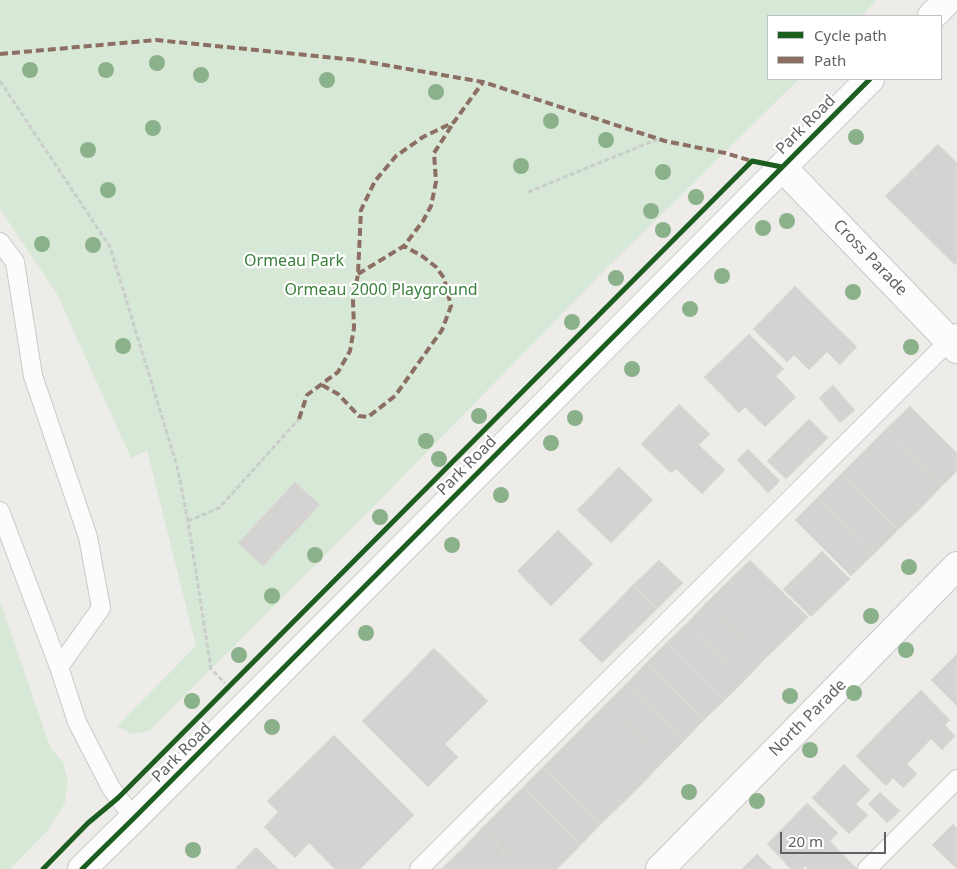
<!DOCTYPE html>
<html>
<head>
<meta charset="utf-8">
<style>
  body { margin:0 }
  #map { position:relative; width:957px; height:869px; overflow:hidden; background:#edece9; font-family:"Noto Sans",sans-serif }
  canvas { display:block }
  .legend { position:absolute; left:767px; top:15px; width:175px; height:65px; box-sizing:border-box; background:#fff; border:1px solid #bfc0c2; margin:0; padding:6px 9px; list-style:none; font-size:15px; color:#5e6266 }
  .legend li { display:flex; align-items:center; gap:10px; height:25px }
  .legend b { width:25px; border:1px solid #bfc0c2 }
  .scale { position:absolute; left:780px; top:832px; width:106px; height:22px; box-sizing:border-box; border:2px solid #5e6266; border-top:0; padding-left:6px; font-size:15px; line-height:18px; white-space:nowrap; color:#5e6266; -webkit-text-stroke:4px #fff; paint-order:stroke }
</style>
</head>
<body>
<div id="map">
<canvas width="957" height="869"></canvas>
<ul class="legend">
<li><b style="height:6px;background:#1b5e20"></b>Cycle path</li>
<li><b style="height:6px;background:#8d6e63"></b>Path</li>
</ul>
<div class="scale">20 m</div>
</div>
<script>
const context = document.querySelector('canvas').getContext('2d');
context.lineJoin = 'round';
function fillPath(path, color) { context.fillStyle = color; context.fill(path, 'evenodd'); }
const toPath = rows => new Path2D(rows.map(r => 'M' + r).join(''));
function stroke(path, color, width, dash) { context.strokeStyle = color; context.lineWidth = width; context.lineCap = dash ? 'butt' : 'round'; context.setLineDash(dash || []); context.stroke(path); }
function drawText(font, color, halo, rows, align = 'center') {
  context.font = font + ' "Noto Sans",sans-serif'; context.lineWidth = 4.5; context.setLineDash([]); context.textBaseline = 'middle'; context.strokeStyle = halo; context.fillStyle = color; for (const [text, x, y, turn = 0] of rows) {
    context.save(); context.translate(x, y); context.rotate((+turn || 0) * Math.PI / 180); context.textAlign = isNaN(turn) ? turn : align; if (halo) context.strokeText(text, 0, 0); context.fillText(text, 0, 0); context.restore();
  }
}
const green = toPath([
  [0,0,877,0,861,16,768,16,768,79,799,79,603,272,378,502,149,731,132,734,117,726,196,646,147,450,131,458,57,294,0,209],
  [0,601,50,747,63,762,68,781,65,803,49,829,10,869,0,869]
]);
const building = toPath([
  [938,144,957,163,957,215,912,170,938,144],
  [912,170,957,215,957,263,955,265,885,196,912,170],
  [795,286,857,347,840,365,827,352,809,370,794,355,787,362,753,329,795,286],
  [749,334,784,369,776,376,796,397,765,427,745,407,739,413,704,377,749,334],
  [833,385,855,410,840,423,819,398,833,385],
  [679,404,710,434,699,445,725,470,702,494,676,469,671,473,641,444,679,404],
  [910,406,957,453,957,471,943,485,887,428,910,406],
  [809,419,828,438,786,479,767,461,809,419],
  [887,428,943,485,921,508,864,451,887,428],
  [748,449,780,481,768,493,737,460,748,449],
  [864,451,921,508,898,530,841,474,864,451],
  [619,467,653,500,611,543,577,510,619,467],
  [841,474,898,530,875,553,818,497,841,474],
  [295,482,320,505,263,566,238,543,295,482],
  [818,497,875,553,851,576,795,520,818,497],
  [558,530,593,564,551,606,517,571,558,530],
  [822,551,850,579,811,617,783,589,822,551],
  [659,560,683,583,657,609,633,585,659,560],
  [750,560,808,617,787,638,729,580,750,560],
  [729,580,787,638,766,658,708,601,729,580],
  [633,585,657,609,602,663,579,640,633,585],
  [708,601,766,658,746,679,688,622,708,601],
  [688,622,746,679,725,700,667,642,688,622],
  [667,642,725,700,704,720,646,663,667,642],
  [434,648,488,701,445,744,458,757,428,787,362,721,434,648],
  [957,654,957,706,931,680,957,654],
  [646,663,704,720,684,741,626,684,646,663],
  [626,684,684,741,663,762,605,705,626,684],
  [921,690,950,720,945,725,955,736,942,750,931,739,918,753,888,723,921,690],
  [605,705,663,762,643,783,585,725,605,705],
  [888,723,918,753,907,764,917,774,903,788,893,778,886,786,856,756,888,723],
  [585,725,643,783,622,804,564,746,585,725],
  [334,735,414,815,360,869,335,869,309,843,295,858,264,827,278,812,267,801,334,735],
  [564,746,622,804,601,824,543,767,564,746],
  [844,764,870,790,856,804,868,815,849,834,812,798,844,764],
  [543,767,601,824,581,845,523,787,543,767],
  [523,787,581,845,560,866,502,808,523,787],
  [880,792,900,811,887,823,868,804,880,792],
  [807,803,838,833,830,841,857,869,808,869,805,866,803,869,791,869,767,844,807,803],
  [502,808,560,866,557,869,522,869,481,829,502,808],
  [953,824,957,828,957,869,932,845,953,824],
  [481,829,522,869,480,869,461,850,481,829],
  [256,847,278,869,235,869,256,847],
  [461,850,480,869,441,869,461,850],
  [757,854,772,869,742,869,757,854]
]);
const path = toPath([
  [0,81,110,247,177,466,188,521,211,669,225,683],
  [528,192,658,139],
  [188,521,219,508,299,419]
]);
const lane = toPath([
  [0,242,15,262,33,376,88,537,101,608,59,667],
  [0,511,59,667,77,722,111,788,134,818],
  [419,869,957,333],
  [867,869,957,779]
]);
const street = toPath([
  [932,16,948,0],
  [782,167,957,349],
  [82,869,134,818,870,79],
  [660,869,957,566]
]);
const quiet = toPath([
  [0,54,156,40,356,60,483,82,665,141,725,153,752,161],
  [358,274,404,246,423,221,431,206,436,182,434,153,454,122],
  [322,385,338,394,359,416,368,417,395,396,442,330,451,306,444,278,436,267,422,256,404,246],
  [299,419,307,395,338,372,350,351,354,328,353,301,358,274,361,210,375,181,396,156,423,137,454,122,483,82]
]);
const cycleway = toPath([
  [43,869,88,823,118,798,752,161,782,167],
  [82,869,134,818,870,79]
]);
const trees = [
  [157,63],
  [30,70],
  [106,70],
  [201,75],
  [327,80],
  [436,92],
  [551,121],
  [153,128],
  [856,137],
  [606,140],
  [88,150],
  [521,166],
  [663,172],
  [108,190],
  [696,197],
  [651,211],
  [787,221],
  [763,228],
  [663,230],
  [42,244],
  [93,245],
  [722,276],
  [616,278],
  [853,292],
  [690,309],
  [572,322],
  [123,346],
  [911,347],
  [632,369],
  [479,416],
  [575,418],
  [426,441],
  [551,443],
  [439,459],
  [501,495],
  [380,517],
  [452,545],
  [315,555],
  [909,567],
  [272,596],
  [871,616],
  [366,633],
  [906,650],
  [239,655],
  [854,693],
  [790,696],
  [192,701],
  [272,727],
  [810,750],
  [689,792],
  [757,801],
  [193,850]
];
const streetNames = [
  ["Park Road",806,125,-45],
  ["Cross Parade",870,258,46],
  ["Park Road",467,466,-45],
  ["North Parade",808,718,-45],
  ["Park Road",182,753,-45]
];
const parkNames = [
  ["Ormeau Park",294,261],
  ["Ormeau 2000 Playground",381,290]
];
fillPath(green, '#d8e8d6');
fillPath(building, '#d4d3d2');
stroke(building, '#dcdcd8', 1);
stroke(lane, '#c8c8c8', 20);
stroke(street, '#c8c8c8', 30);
stroke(path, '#cacecb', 3, [5, 2.5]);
stroke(lane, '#fcfcfc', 18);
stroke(street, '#fcfcfc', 28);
stroke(quiet, '#8d6e63', 4, [8, 4]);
stroke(cycleway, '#1b5e20', 5);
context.fillStyle = '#8bb18a';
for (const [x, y] of trees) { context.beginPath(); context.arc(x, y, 8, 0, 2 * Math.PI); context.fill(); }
drawText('16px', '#5e6266', '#fff', streetNames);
drawText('16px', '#3b803c', '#fff', parkNames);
</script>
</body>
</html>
